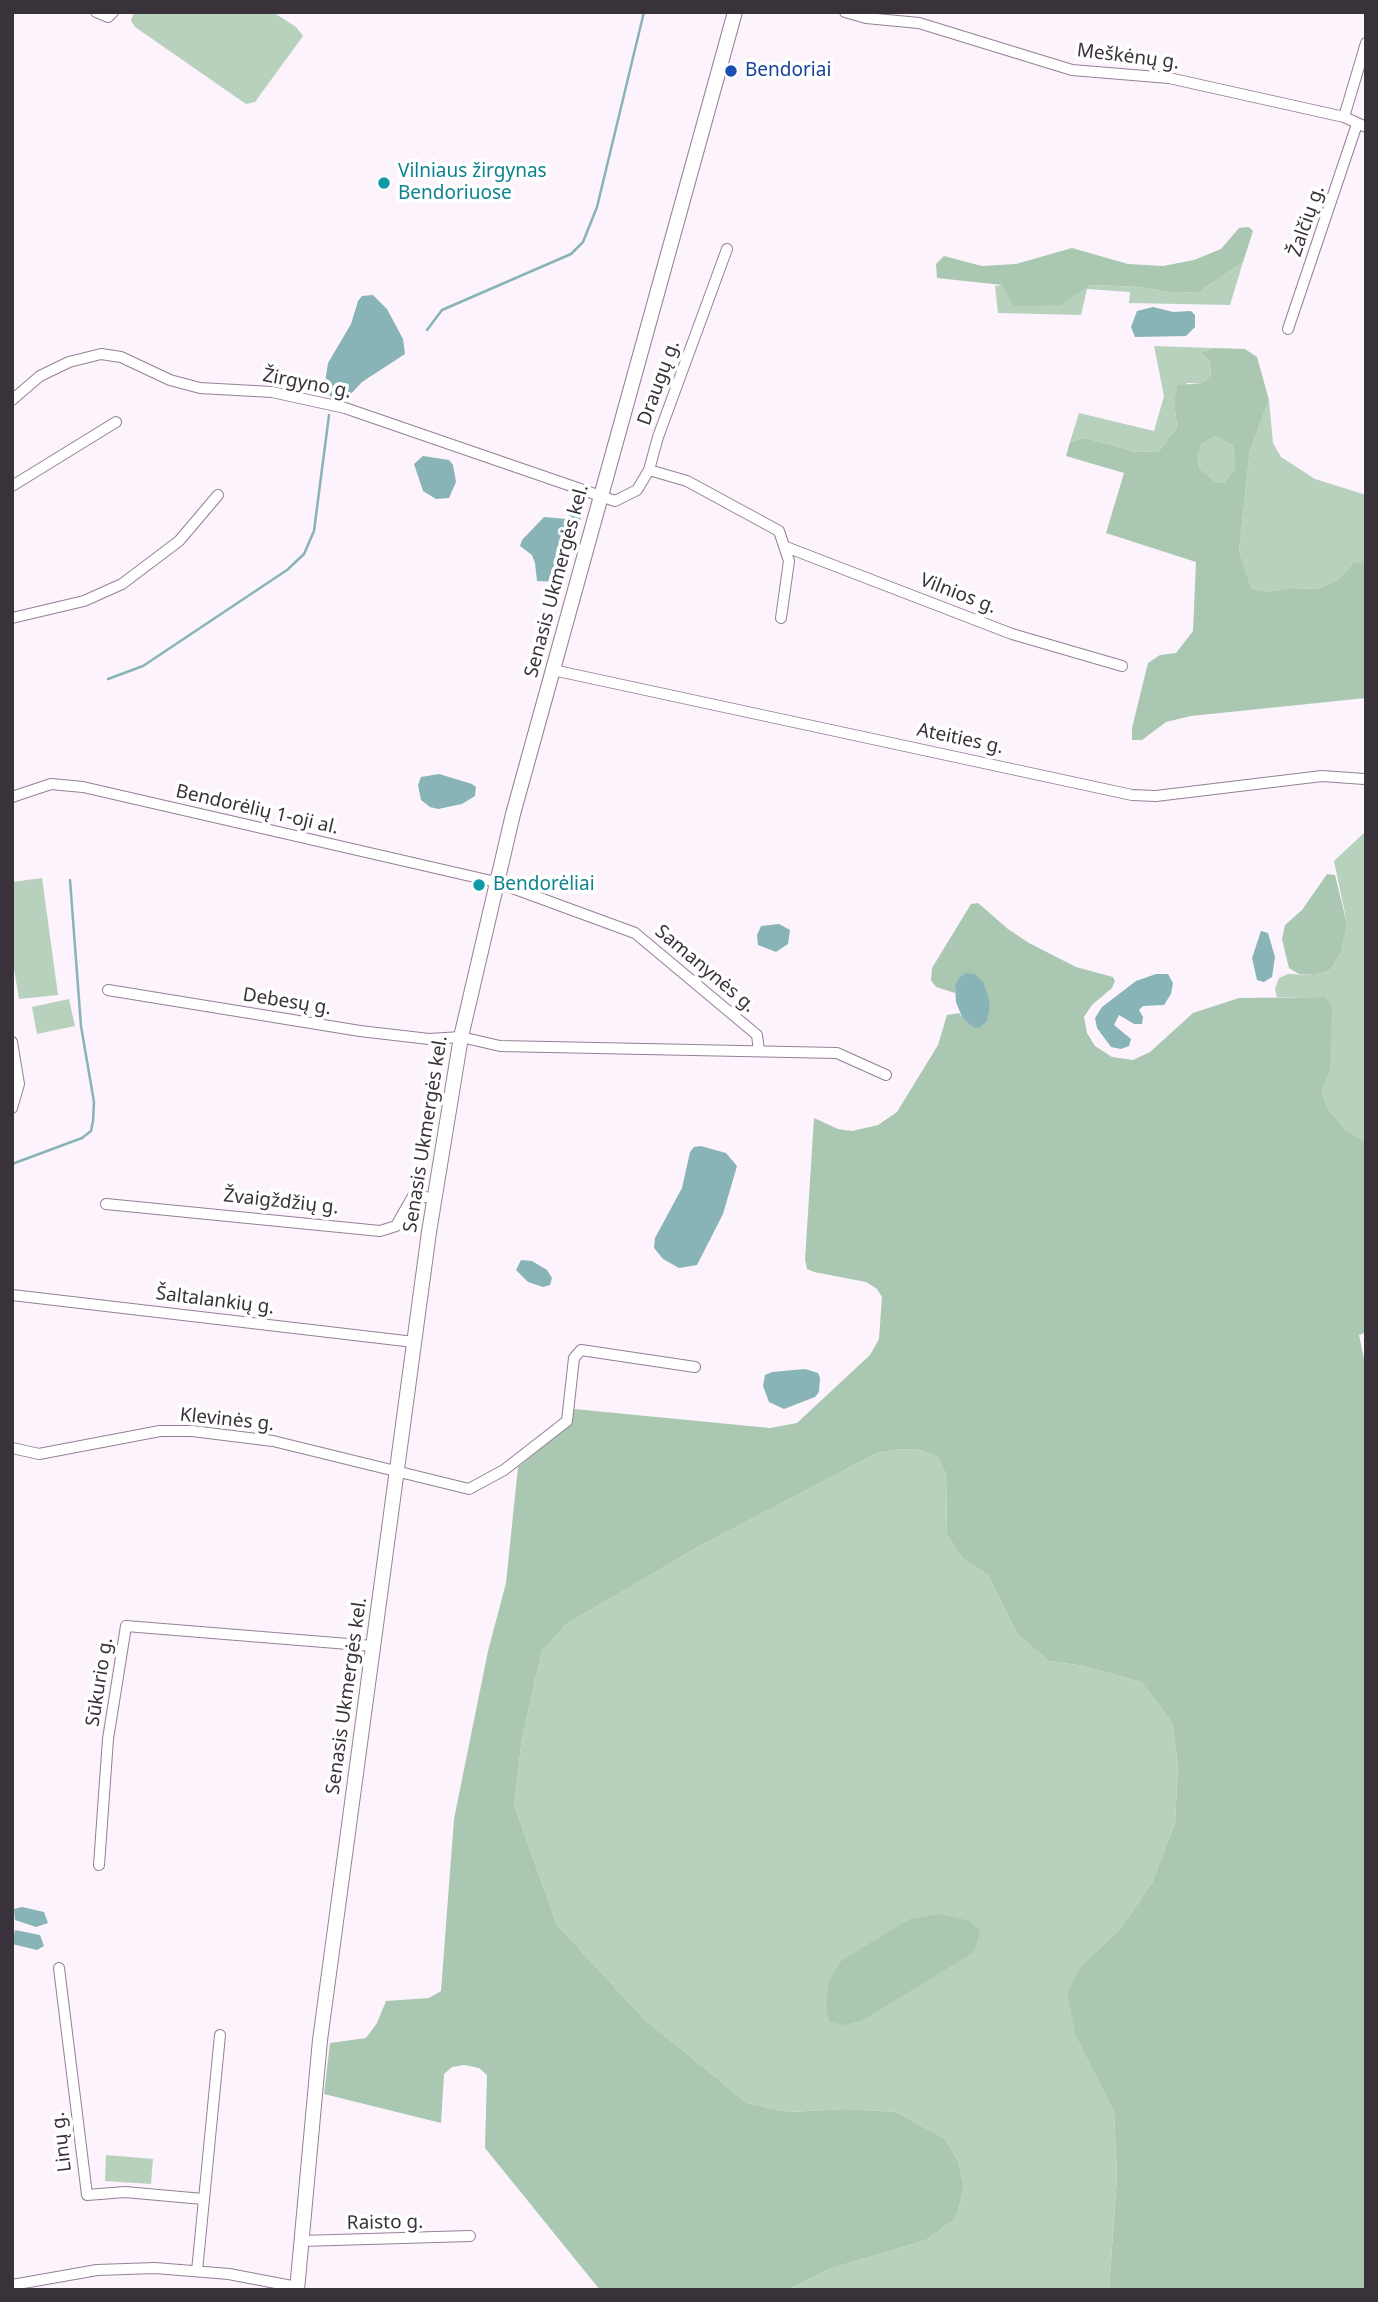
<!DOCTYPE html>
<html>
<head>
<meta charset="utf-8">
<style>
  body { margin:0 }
  #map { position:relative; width:1378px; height:2302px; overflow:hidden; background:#fcf3fd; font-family:"Noto Sans",sans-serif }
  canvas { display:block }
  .frame { position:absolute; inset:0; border:14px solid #3a323b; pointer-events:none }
</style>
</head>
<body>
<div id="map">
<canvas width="1378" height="2302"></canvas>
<div class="frame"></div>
</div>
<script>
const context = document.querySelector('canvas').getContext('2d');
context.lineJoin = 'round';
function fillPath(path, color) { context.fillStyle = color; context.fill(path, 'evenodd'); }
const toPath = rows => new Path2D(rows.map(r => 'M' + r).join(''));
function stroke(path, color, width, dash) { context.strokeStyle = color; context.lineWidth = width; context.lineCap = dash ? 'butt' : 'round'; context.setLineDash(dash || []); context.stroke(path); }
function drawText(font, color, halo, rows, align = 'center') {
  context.font = font + ' "Noto Sans",sans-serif'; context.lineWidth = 7; context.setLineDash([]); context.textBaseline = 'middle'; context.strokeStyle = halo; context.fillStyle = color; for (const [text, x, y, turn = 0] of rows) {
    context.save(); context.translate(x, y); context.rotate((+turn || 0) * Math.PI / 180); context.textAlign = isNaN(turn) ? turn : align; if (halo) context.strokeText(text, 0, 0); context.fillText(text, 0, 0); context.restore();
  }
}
const green = toPath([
  [134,12,273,12,296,27,303,36,255,102,246,104,135,27,131,21],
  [1243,262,1230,305,1129,303,1130,292,1087,289,1081,315,998,313,995,286,1002,285,1015,306,1029,305,1090,285,1141,287,1172,293,1199,292],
  [1154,346,1213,348,1201,353,1210,362,1211,375,1202,383,1187,383,1174,401,1177,427,1159,451,1136,452,1086,438,1070,442,1079,413,1154,431,1164,396],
  [1269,400,1273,443,1281,457,1315,479,1366,495,1366,563,1353,563,1340,578,1318,589,1289,588,1268,592,1251,590,1239,550,1250,450],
  [1215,436,1232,445,1235,455,1235,468,1224,483,1217,483,1200,469,1197,456,1200,444],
  [1366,831,1366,1142,1345,1130,1327,1107,1322,1092,1330,1071,1325,997,1277,997,1275,989,1279,978,1288,974,1315,975,1330,970,1341,953,1347,923,1334,861],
  [42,878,58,995,19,999,12,957,12,882],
  [69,999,75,1026,37,1034,32,1007],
  [901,1449,920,1450,938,1457,946,1474,947,1534,962,1558,988,1575,1017,1634,1049,1661,1084,1666,1141,1682,1172,1722,1178,1766,1175,1823,1152,1883,1121,1928,1081,1966,1076,2037,1114,2112,1117,2176,1109,2290,787,2290,829,2269,926,2240,956,2218,964,2187,958,2161,945,2139,896,2112,846,2109,788,2112,747,2103,644,2019,557,1925,514,1805,522,1739,542,1650,550,1638,565,1625,696,1548,877,1453],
  [106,2155,153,2159,151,2184,105,2181]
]);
const forest = toPath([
  [1249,227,1253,231,1243,262,1199,292,1172,293,1141,287,1090,285,1060,305,1014,306,1002,285,937,278,936,264,944,256,982,266,1016,264,1072,248,1128,264,1163,266,1194,260,1221,249,1239,228],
  [1213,348,1245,349,1257,357,1269,400,1250,450,1239,550,1251,589,1268,592,1289,588,1318,589,1340,578,1353,563,1366,563,1366,698,1191,716,1166,722,1142,740,1132,740,1132,728,1148,663,1160,655,1176,653,1193,631,1196,562,1106,533,1124,473,1066,456,1070,442,1086,438,1136,452,1159,451,1177,427,1174,401,1178,385,1202,383,1211,375,1210,362,1201,353],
  [1215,436,1232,445,1235,455,1235,468,1224,483,1217,483,1200,469,1197,456,1201,444],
  [1327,874,1335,875,1347,924,1341,953,1330,970,1315,975,1299,974,1289,968,1282,939,1285,925,1302,910],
  [978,903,1008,929,1029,943,1076,967,1113,977,1115,981,1112,988,1092,1005,1084,1017,1087,1033,1095,1046,1112,1057,1133,1060,1150,1052,1193,1013,1239,998,1325,997,1332,1006,1330,1071,1322,1092,1327,1107,1345,1130,1366,1142,1366,1332,1359,1335,1366,1369,1366,2290,1109,2290,1117,2176,1114,2112,1076,2037,1067,1993,1081,1966,1121,1928,1152,1883,1175,1823,1178,1766,1172,1722,1141,1682,1084,1666,1049,1661,1017,1634,988,1575,962,1558,947,1534,946,1474,938,1457,920,1450,901,1449,877,1453,696,1548,565,1625,542,1650,522,1739,514,1805,557,1925,644,2019,747,2103,788,2112,846,2109,896,2112,945,2139,958,2161,964,2187,956,2218,926,2240,829,2269,787,2290,600,2290,485,2148,487,2075,479,2068,464,2065,452,2067,444,2074,441,2123,324,2094,330,2043,366,2038,377,2023,386,2001,429,1998,441,1991,454,1819,488,1651,506,1583,518,1467,570,1425,574,1409,770,1428,797,1423,870,1355,879,1339,882,1297,877,1289,866,1282,814,1272,807,1269,805,1260,814,1118,838,1129,852,1131,878,1125,897,1112,938,1045,947,1015,959,1013,962,1017,990,1005,984,983,955,986,955,993,936,987,931,980,932,968,971,904],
  [941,1914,970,1921,980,1931,974,1952,863,2020,843,2025,829,2022,826,2004,829,1981,842,1960,910,1919]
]);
const water = toPath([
  [373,295,387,309,403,339,405,354,362,382,350,395,332,398,324,389,328,363,351,324,358,301,362,296],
  [1153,307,1173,312,1191,311,1195,315,1195,327,1186,336,1135,337,1131,327,1137,311],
  [423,456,449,460,453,465,456,482,449,498,436,499,423,491,414,464],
  [576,503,581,505,582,514,561,582,537,581,535,563,532,555,520,546,522,540,544,517,567,519],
  [439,774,472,784,476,787,475,796,462,804,438,809,430,807,421,800,418,785,421,777],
  [779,924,790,930,788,944,776,952,758,945,757,935,761,926],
  [1261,931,1268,933,1275,957,1272,977,1264,982,1257,980,1252,958],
  [966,973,975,974,984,983,988,996,990,1005,987,1021,979,1028,973,1027,962,1017,956,1002,955,986,959,978],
  [1156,974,1168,974,1173,983,1171,994,1164,1005,1143,1006,1139,1010,1143,1017,1142,1024,1134,1024,1119,1015,1114,1025,1131,1039,1129,1046,1121,1049,1111,1047,1097,1028,1095,1018,1102,1007,1136,981],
  [701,1146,726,1153,737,1166,723,1214,697,1265,679,1268,663,1259,654,1248,655,1238,682,1188,690,1152,694,1147],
  [521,1260,532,1261,547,1270,552,1278,550,1285,543,1287,528,1282,516,1270],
  [805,1369,818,1373,820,1378,819,1392,815,1397,784,1409,769,1402,763,1386,765,1375,772,1372],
  [22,1907,44,1912,48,1923,36,1927,15,1920,14,1909],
  [15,1930,40,1935,44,1946,37,1950,12,1944]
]);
const stream = toPath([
  [427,330,442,310,571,254,583,242,597,207,644,12],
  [108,679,143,666,287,570,304,554,314,531,329,415],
  [12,1164,82,1138,91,1131,93,1121,94,1102,81,1026,70,880]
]);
const minor = toPath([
  [96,12,108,17,113,12],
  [845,12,866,18,919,23,1072,70,1169,78,1344,117,1366,127],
  [1344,117,1366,43],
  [1288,329,1357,124],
  [12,400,40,376,69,362,101,354,121,357,170,380,200,388,272,392,345,408,615,501,637,490,649,470,658,437,727,249],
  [649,470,687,481,779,531,789,561,781,618],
  [12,486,116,422],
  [786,547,1012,634,1122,666],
  [12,618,84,601,122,584,179,541,218,495],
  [553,670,1132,795,1156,796,1322,776,1364,779],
  [12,797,51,784,83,787,496,882,635,933,757,1035,759,1051],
  [108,990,360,1031,429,1039,461,1037,500,1046,837,1053,886,1075],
  [12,1042,19,1084,12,1108],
  [106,1204,380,1231,396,1226,413,1196,434,1198],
  [12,1295,414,1342],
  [12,1448,39,1454,160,1431,192,1431,273,1441,469,1489,504,1470,567,1421,574,1358,581,1350,695,1367],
  [99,1865,108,1739,126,1626,373,1646],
  [59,1968,87,2195,125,2192,203,2199],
  [301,2241,470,2236],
  [197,2271,220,2035],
  [12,2285,97,2270,155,2268,229,2274,297,2287]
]);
const major = toPath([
  [297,2290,320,2040,429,1232,461,1037,513,814,735,12]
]);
const markers = [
  [731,71,7,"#1a4fb4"],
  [384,183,7,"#0f9aa8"],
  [479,885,7,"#0f9aa8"]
];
const streetNames = [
  ["Meškėnų g.",1128,57,7],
  ["Žalčių g.",1307,221,-71],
  ["Draugų g.",659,383,-70],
  ["Žirgyno g.",307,384,11],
  ["Senasis Ukmergės kel.",557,581,-75],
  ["Vilnios g.",958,594,21],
  ["Ateities g.",960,739,12],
  ["Bendorėlių 1-oji al.",257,810,13],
  ["Samanynės g.",705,969,40],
  ["Debesų g.",287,1002,9],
  ["Senasis Ukmergės kel.",426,1134,-81],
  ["Žvaigždžių g.",281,1202,6],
  ["Šaltalankių g.",215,1301,7],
  ["Klevinės g.",227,1420,6],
  ["Sūkurio g.",100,1682,-81],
  ["Senasis Ukmergės kel.",347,1696,-82],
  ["Linų g.",62,2142,-97],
  ["Raisto g.",385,2223,-1]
];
const transitNames = [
  ["Bendoriai",745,71]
];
const cultureNames = [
  ["Vilniaus žirgynas",398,172],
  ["Bendoriuose",398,194],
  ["Bendorėliai",493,885]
];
fillPath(green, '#b7d1bd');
fillPath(forest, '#aac8b1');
fillPath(water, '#88b3b7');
stroke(stream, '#88b3b7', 2.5);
stroke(minor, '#948096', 12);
stroke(major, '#948096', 16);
stroke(minor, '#fff', 10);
stroke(major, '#fff', 14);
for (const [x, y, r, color] of markers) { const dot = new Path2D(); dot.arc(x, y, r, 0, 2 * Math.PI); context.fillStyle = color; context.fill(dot); stroke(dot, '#fff', 2.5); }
drawText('19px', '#3a323b', '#fff', streetNames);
drawText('19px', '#164399', '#fff', transitNames, 'left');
drawText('19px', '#0d838f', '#fff', cultureNames, 'left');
</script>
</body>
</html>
